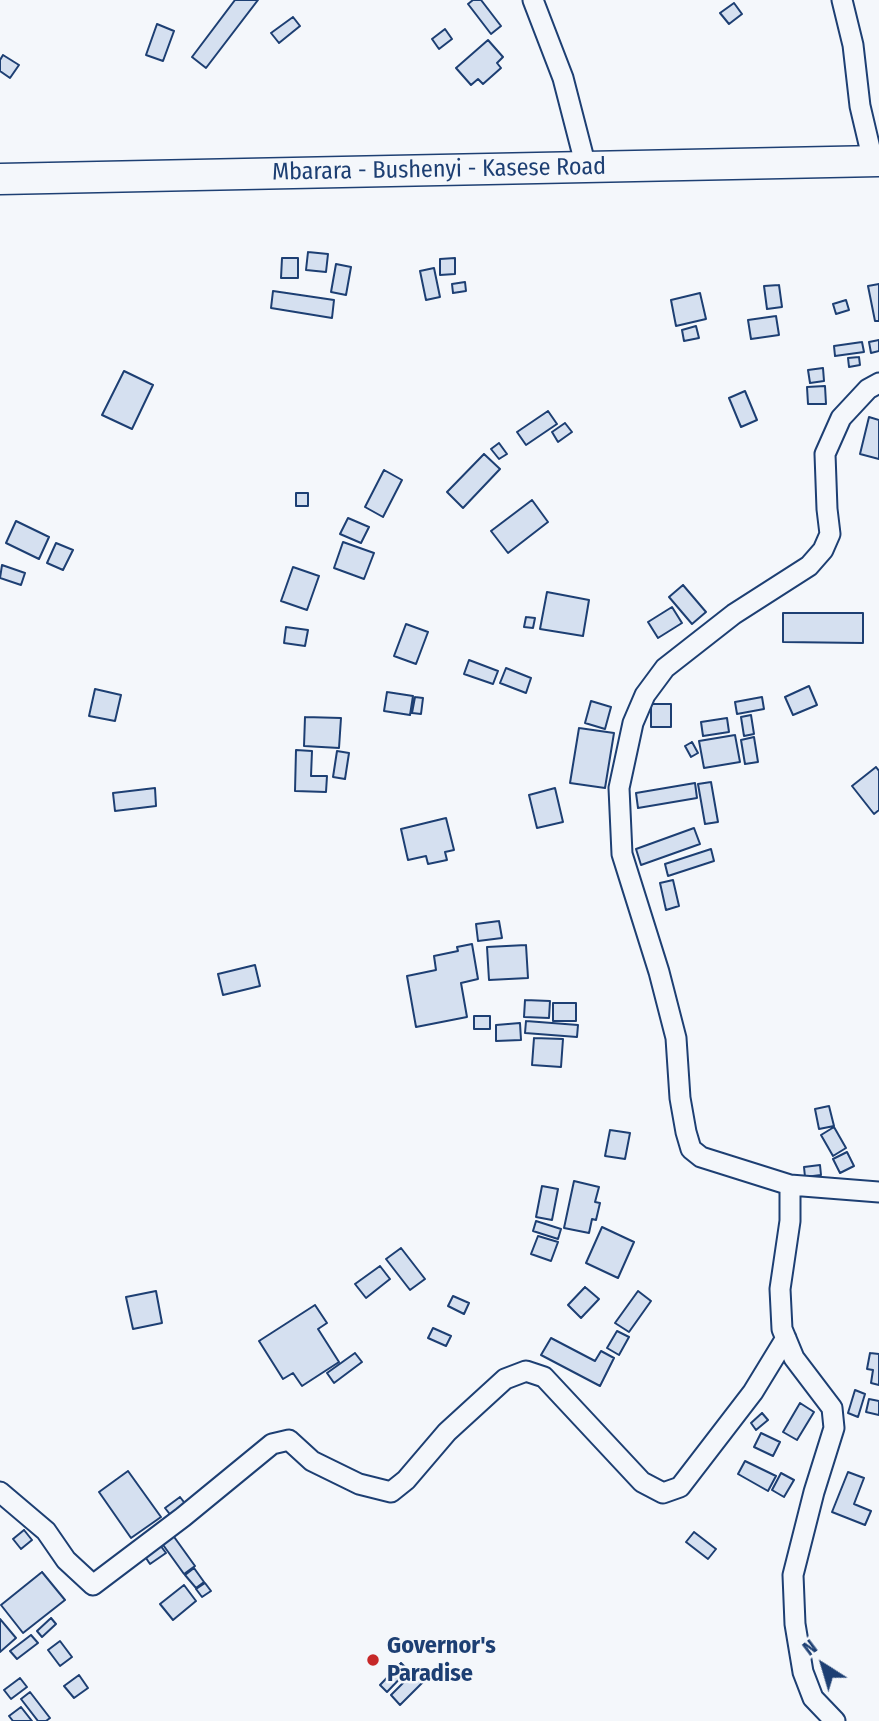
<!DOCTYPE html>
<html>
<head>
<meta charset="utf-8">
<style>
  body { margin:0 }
  #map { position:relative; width:879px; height:1721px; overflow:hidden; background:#f4f7fb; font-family:"Fira Sans Condensed",sans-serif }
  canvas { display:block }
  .north { position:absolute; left:788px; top:1630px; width:70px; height:70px; -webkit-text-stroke:5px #f4f7fb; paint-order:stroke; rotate:323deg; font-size:19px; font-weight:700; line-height:28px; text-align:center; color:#1d3f73 }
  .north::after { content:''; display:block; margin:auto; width:24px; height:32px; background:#1d3f73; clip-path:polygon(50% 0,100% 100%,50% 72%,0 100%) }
</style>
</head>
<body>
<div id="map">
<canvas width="879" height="1721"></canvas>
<div class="north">N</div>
</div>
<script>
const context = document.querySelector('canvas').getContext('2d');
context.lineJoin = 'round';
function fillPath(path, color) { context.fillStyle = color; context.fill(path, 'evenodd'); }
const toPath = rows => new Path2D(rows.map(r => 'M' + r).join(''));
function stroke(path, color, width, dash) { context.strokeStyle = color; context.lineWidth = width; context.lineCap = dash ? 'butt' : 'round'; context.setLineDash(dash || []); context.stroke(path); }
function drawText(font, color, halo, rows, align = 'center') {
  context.font = font + ' "Fira Sans Condensed",sans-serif'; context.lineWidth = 5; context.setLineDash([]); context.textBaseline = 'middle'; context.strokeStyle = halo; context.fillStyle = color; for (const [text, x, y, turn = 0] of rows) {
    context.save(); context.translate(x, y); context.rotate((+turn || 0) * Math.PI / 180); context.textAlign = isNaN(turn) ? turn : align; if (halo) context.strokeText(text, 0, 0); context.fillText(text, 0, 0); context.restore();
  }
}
const building = toPath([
  [235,0,258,0,206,68,192,57,235,0],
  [473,0,481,0,501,26,491,34,468,4,473,0],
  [734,3,742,14,729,24,720,13,734,3],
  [293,17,300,26,279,43,271,33,293,17],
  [157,24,174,31,163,61,146,55,157,24],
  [445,29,452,39,439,49,432,39,445,29],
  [488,40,503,57,497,63,501,68,483,84,478,79,471,85,456,68,488,40],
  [3,55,19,65,10,78,0,71,0,60,3,55],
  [308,252,328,254,326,272,306,270,308,252],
  [282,258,298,258,298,278,281,278,282,258],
  [455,258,455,274,440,275,440,259,455,258],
  [336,264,351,267,346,295,331,292,336,264],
  [434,268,440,297,426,300,420,271,434,268],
  [465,282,466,291,453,293,452,284,465,282],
  [879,284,879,321,875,321,868,286,879,284],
  [779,285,782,307,767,309,764,286,779,285],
  [273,291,334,300,332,318,271,308,273,291],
  [700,293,706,319,676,326,671,300,700,293],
  [846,300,849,310,836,314,833,304,846,300],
  [776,316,779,335,751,339,748,320,776,316],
  [696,326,699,338,684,341,682,330,696,326],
  [879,340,879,351,871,353,869,342,879,340],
  [862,342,864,352,835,356,834,346,862,342],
  [859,357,860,365,849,367,848,358,859,357],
  [823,368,824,381,810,383,808,370,823,368],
  [124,371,153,385,132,429,102,415,124,371],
  [825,386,826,404,808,404,807,387,825,386],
  [745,391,757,420,741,427,729,398,745,391],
  [548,411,557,424,526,445,517,432,548,411],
  [869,417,879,420,879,459,860,454,869,417],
  [565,423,572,432,558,442,552,432,565,423],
  [499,443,507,454,499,459,491,449,499,443],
  [484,454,500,469,463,508,447,492,484,454],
  [384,470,402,480,383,517,365,507,384,470],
  [296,493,308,493,308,506,296,506,296,493],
  [532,500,548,522,508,553,491,531,532,500],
  [348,518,369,527,361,543,340,534,348,518],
  [16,521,49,537,39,559,6,543,16,521],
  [343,542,374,553,364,579,334,568,343,542],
  [56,543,73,550,63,570,47,563,56,543],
  [2,565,25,573,21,585,0,578,2,565],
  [293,567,319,576,307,610,281,601,293,567],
  [683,585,706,612,692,624,669,597,683,585],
  [547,592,589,600,583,636,540,629,547,592],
  [672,607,682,623,658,638,648,622,672,607],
  [783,613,863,613,863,643,783,642,783,613],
  [526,617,535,618,533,628,524,627,526,617],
  [406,624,428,632,416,664,394,656,406,624],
  [286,627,308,630,305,646,284,643,286,627],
  [469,660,498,671,493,684,464,674,469,660],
  [506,668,531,678,526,693,500,683,506,668],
  [809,686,817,705,793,715,785,697,809,686],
  [95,689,121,695,115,721,89,716,95,689],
  [387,692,413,696,410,715,384,711,387,692],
  [415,697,423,698,421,714,412,713,415,697],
  [762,697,764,709,737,714,735,702,762,697],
  [591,701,611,707,605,729,585,723,591,701],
  [651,704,671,704,671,727,651,727,651,704],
  [751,715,754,734,744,736,741,717,751,715],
  [305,717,341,718,339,748,304,746,305,717],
  [727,718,729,732,703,736,701,722,727,718],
  [579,728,614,733,605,788,570,783,579,728],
  [735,735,740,762,704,768,699,741,735,735],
  [754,737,758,762,745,764,741,740,754,737],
  [692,742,698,753,691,757,685,746,692,742],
  [296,750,312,751,311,776,327,776,326,792,295,791,296,750],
  [337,751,349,753,345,779,333,777,337,751],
  [876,767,879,771,879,810,874,814,852,786,876,767],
  [711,782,718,822,705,824,698,784,711,782],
  [695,783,697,798,638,808,636,793,695,783],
  [155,788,156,806,115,811,113,793,155,788],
  [555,788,563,822,537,828,529,795,555,788],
  [446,818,454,850,445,852,447,860,428,864,426,856,408,860,401,829,446,818],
  [694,828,700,844,641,865,636,849,694,828],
  [711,849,714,861,668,876,665,864,711,849],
  [673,880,679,906,666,910,660,883,673,880],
  [499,921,502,938,478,941,476,924,499,921],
  [472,944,478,979,461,983,467,1017,416,1027,407,976,436,970,434,956,458,951,457,947,472,944],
  [526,945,528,978,489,980,487,947,526,945],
  [255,965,260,986,223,995,218,974,255,965],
  [525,1000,550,1001,549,1018,524,1017,525,1000],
  [553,1003,576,1003,576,1021,553,1021,553,1003],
  [474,1016,490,1016,490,1029,474,1029,474,1016],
  [526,1021,578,1025,577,1037,525,1033,526,1021],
  [520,1023,521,1040,496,1041,496,1025,520,1023],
  [534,1038,563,1039,561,1067,532,1065,534,1038],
  [829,1106,834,1126,819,1129,815,1109,829,1106],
  [834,1127,846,1148,833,1156,821,1135,834,1127],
  [610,1130,630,1133,625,1159,605,1156,610,1130],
  [847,1152,854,1166,840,1173,833,1159,847,1152],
  [820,1165,821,1175,805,1177,804,1167,820,1165],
  [574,1181,599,1187,595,1202,600,1203,596,1220,592,1219,589,1233,564,1228,574,1181],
  [542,1186,558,1189,552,1220,536,1217,542,1186],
  [536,1221,561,1229,558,1239,533,1231,536,1221],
  [602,1227,634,1242,618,1278,586,1263,602,1227],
  [538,1236,558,1242,551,1261,531,1254,538,1236],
  [401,1248,425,1279,410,1290,386,1259,401,1248],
  [380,1266,390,1279,366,1298,355,1284,380,1266],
  [585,1287,599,1299,581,1318,568,1305,585,1287],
  [156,1291,162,1323,133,1329,126,1297,156,1291],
  [638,1291,651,1301,629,1332,615,1323,638,1291],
  [453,1296,469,1303,464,1314,448,1306,453,1296],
  [315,1305,327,1323,318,1329,339,1362,302,1386,293,1373,283,1379,259,1341,315,1305],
  [433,1328,451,1336,446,1346,428,1338,433,1328],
  [617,1331,629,1337,619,1355,607,1348,617,1331],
  [551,1338,595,1361,601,1351,614,1358,600,1386,541,1355,551,1338],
  [355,1353,362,1362,334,1383,327,1373,355,1353],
  [870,1353,879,1354,879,1385,871,1383,873,1370,867,1369,870,1353],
  [855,1390,865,1394,858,1417,848,1413,855,1390],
  [869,1399,879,1401,879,1415,866,1412,869,1399],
  [800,1403,814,1412,797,1440,783,1432,800,1403],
  [762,1413,768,1420,756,1430,751,1423,762,1413],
  [761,1433,780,1442,773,1456,754,1447,761,1433],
  [745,1461,776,1476,768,1491,738,1474,745,1461],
  [128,1471,161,1517,131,1538,99,1492,128,1471],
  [848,1472,864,1478,854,1504,871,1511,865,1525,832,1512,848,1472],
  [781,1473,794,1480,784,1497,772,1490,781,1473],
  [180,1497,187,1506,172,1517,165,1508,180,1497],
  [24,1530,32,1540,21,1549,13,1539,24,1530],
  [694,1532,716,1549,708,1559,686,1542,694,1532],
  [172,1534,195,1566,184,1574,161,1542,172,1534],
  [157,1541,166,1553,150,1564,142,1552,157,1541],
  [194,1568,204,1582,196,1588,185,1575,194,1568],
  [42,1572,65,1600,23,1633,1,1605,42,1572],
  [205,1583,211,1591,202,1597,196,1589,205,1583],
  [184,1585,196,1601,173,1620,160,1604,184,1585],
  [51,1618,56,1624,42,1637,37,1631,51,1618],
  [0,1619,16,1638,0,1652,0,1619],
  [31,1635,38,1643,17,1659,10,1651,31,1635],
  [60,1641,72,1657,60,1666,48,1650,60,1641],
  [401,1663,408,1670,387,1692,380,1685,401,1663],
  [414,1672,423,1682,400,1705,391,1695,414,1672],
  [79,1675,88,1688,74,1698,64,1686,79,1675],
  [20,1678,27,1687,11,1699,4,1690,20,1678],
  [30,1692,50,1718,46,1721,38,1721,21,1699,30,1692],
  [21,1707,32,1721,13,1721,9,1716,21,1707]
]);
const street = toPath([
  [533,0,563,78,586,167],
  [842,0,853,45,860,106,873,161],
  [879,383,868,389,841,418,825,454,827,509,830,534,823,550,809,566,734,614,665,668,645,695,633,723,619,788,622,854,659,972,676,1038,680,1098,686,1132,691,1149,701,1157,790,1185,879,1192],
  [790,1185,790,1221,780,1289,782,1329,794,1358,832,1408,834,1428,814,1492,793,1575,795,1624,803,1672,813,1698,835,1721],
  [0,1492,46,1531,66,1560,93,1585,183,1517,272,1444,289,1440,312,1461,359,1484,391,1492,406,1480,447,1432,505,1379,526,1371,544,1377,642,1482,663,1493,680,1487,753,1392,786,1338]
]);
const primary = toPath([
  [0,179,879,161]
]);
const markers = [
  [373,1660,7,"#c62828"]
];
const streetNames = [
  ["Mbarara - Bushenyi - Kasese Road",439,170,-1]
];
const poiNames = [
  ["Governor's",387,1646],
  ["Paradise",387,1674]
];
fillPath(building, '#d5e0f0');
stroke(building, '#1d3f73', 2);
stroke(street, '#1d3f73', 23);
stroke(primary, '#1d3f73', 33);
stroke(street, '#f4f7fb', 19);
stroke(primary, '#f4f7fb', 30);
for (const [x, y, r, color] of markers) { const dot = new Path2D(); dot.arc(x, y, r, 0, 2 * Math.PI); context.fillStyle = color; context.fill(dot); stroke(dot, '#f4f7fb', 2.5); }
drawText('24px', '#1d3f73', '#f4f7fb', streetNames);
drawText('bold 24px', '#1d3f73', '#f4f7fb', poiNames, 'left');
</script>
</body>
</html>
